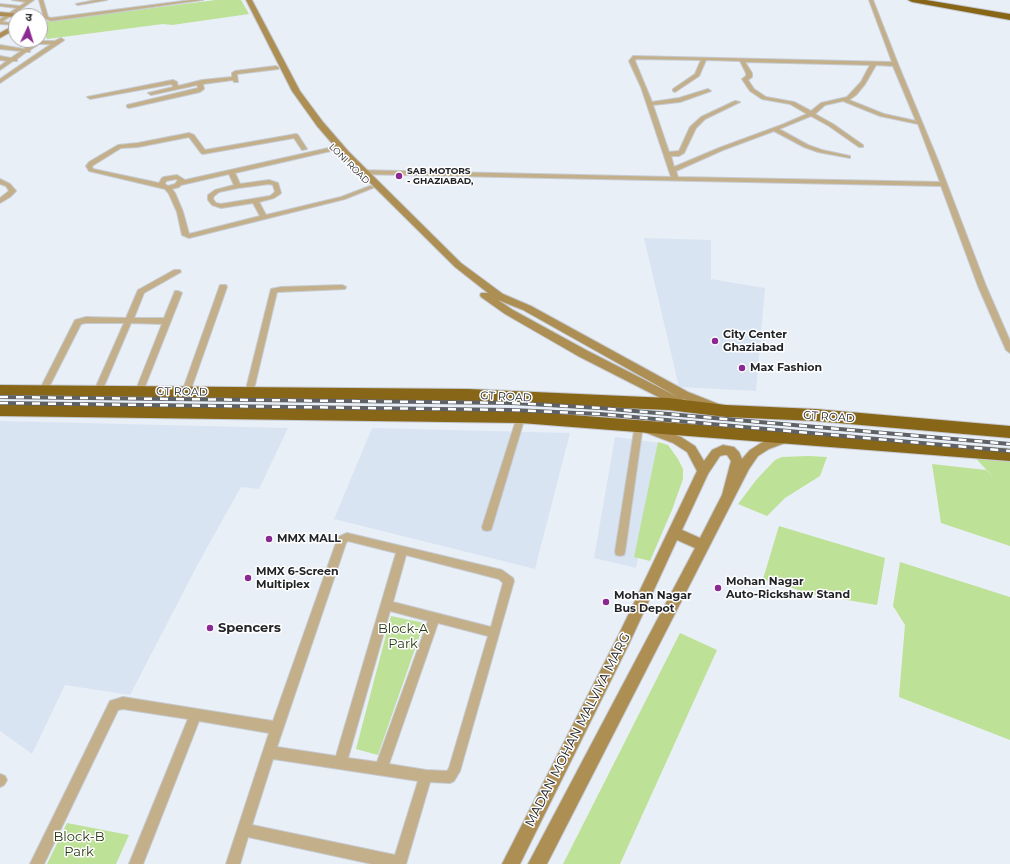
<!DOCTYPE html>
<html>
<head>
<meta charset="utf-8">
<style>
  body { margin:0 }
  #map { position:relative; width:1010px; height:864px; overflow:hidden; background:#e9eff7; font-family:Montserrat,"Noto Sans Devanagari",sans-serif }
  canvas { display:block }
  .north { position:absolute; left:8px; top:8px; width:40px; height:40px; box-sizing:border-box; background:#fff; border:1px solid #a7a7a9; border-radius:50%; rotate:4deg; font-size:11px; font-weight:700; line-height:16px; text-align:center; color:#222427 }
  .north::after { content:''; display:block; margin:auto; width:14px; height:18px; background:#8a2992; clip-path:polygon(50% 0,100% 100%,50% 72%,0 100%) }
</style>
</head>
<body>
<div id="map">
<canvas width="1010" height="864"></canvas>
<div class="north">उ</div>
</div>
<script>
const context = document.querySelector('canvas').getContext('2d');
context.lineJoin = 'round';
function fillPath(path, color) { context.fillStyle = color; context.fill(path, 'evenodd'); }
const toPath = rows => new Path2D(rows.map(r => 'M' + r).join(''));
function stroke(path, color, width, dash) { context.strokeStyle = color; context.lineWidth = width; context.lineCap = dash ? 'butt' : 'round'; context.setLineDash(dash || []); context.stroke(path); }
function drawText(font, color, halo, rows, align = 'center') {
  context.font = font + ' Montserrat,sans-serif'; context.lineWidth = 3; context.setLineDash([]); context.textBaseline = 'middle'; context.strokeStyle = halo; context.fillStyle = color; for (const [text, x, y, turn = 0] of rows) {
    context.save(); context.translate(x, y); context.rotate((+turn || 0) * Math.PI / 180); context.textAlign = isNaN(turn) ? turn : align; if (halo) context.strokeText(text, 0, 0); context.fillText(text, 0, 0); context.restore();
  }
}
const built = toPath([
  [644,238,711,240,711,279,765,288,756,391,679,387],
  [0,421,288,428,259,489,241,487,199,562,130,695,65,685,32,754,0,731],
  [372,428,570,433,535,569,334,519],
  [615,437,660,443,636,568,594,558]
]);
const green = toPath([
  [216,0,241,0,249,14,172,25,163,24,47,39,40,23,40,22],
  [658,442,668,445,678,459,683,469,683,479,672,510,650,561,634,557],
  [970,452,1010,455,1010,546,941,523,932,464,986,470,993,477],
  [808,456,827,457,820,476,785,498,767,516,738,504,757,479,775,460,782,457],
  [779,526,885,558,877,605,811,594,763,579],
  [900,562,1010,597,1010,740,899,697,905,625,893,606],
  [391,616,424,623,378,755,356,749],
  [680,633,717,650,620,864,563,864],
  [67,823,129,835,116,864,47,864]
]);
const street = toPath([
  [12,0,34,0,2,22,16,23,16,25,0,24,0,19,17,8,0,6,0,4,20,6,26,2,12,0],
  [39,0,43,0,48,17,51,18,191,0,203,0,51,21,44,18,39,0],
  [96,0,107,0,78,5,76,4,96,0],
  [869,0,873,0,898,64,939,163,986,286,1010,341,1010,353,1006,350,978,286,941,186,356,174,353,172,356,170,671,177,641,87,629,61,633,56,892,62,869,0],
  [636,59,701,60,695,74,673,89,673,91,675,92,699,76,706,60,740,61,746,73,746,76,742,79,750,91,762,99,790,104,807,114,784,124,719,148,674,167,671,156,679,156,684,153,696,128,705,119,740,102,735,101,701,117,690,127,679,151,669,152,653,105,680,102,711,91,708,89,679,98,652,102,635,61,636,59],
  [745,62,870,65,861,82,847,97,821,103,811,111,794,102,766,97,754,89,748,80,752,77,752,73,745,62],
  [876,65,893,66,916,121,884,114,849,100,856,95,865,84,876,65],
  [843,101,880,116,918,124,940,182,678,177,676,171,723,150,774,131,804,147,818,152,850,158,850,156,822,150,808,145,779,129,811,116,829,126,859,147,863,147,863,145,833,124,815,114,825,105,843,101],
  [61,38,64,40,63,41,0,83,0,79,51,44,39,44,30,50,30,52,26,52,17,59,17,61,13,61,0,70,0,66,7,61,0,60,0,56,11,58,21,51,0,49,0,45,24,49,36,41,55,41,61,38],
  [276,66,279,68,278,69,237,74,238,82,234,82,233,80,203,84,204,89,200,92,129,108,127,107,127,105,198,88,197,85,151,95,148,93,173,87,172,84,90,99,87,97,173,80,177,82,178,86,202,80,232,77,232,73,235,71,276,66],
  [189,133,194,135,205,150,296,134,298,135,307,149,302,150,294,138,203,154,201,153,189,137,138,147,121,148,92,166,93,169,159,183,162,178,164,177,177,175,185,180,333,147,336,149,335,150,235,173,240,184,269,180,278,183,281,193,280,194,274,198,259,202,266,215,341,197,370,186,375,187,345,199,189,238,182,235,177,212,169,194,165,189,89,171,86,166,89,162,118,145,138,143,189,133],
  [229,174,234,185,215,190,208,195,208,200,212,205,221,208,253,203,260,216,189,234,183,212,175,193,172,189,179,187,181,185,229,174],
  [176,179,178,180,175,184,168,186,165,184,166,181,176,179],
  [269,184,273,185,275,192,270,196,221,204,216,203,213,199,214,196,219,192,238,188,269,184],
  [0,179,10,184,16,191,10,197,0,203,0,198,9,191,6,186,0,184,0,179],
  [174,270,180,270,181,272,144,293,134,318,164,318,175,291,178,291,182,293,142,394,139,395,135,392,162,324,131,323,102,391,98,394,94,391,124,323,86,323,81,324,46,393,40,393,39,391,75,320,86,317,126,318,138,290,174,270],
  [220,285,226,285,227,287,190,392,186,395,183,394,182,392,220,285],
  [342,285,346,287,345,289,277,292,253,393,252,395,246,395,245,393,271,289,281,287,342,285],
  [521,414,525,417,492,527,491,530,487,531,483,530,482,527,517,417,521,414],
  [639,422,643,425,625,552,624,555,620,556,616,555,615,552,635,425,639,422],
  [347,533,502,570,513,578,514,581,460,771,454,781,450,783,430,782,406,864,372,864,248,837,240,864,226,864,269,733,199,721,143,864,129,864,188,719,123,709,118,710,44,864,30,864,110,701,123,697,273,721,337,540,338,537,347,533],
  [348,541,396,553,336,756,277,747,346,543,348,541],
  [406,555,499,579,503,583,491,627,393,602,406,555],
  [390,611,428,621,377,762,348,758,390,611],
  [438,623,488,636,449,768,447,771,426,770,389,764,438,623],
  [273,759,418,781,395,855,252,825,273,759],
  [0,774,5,776,7,780,4,785,0,787,0,774]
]);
const secondary = toPath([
  [246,0,252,0,300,91,323,122,349,152,461,263,503,294,531,306,688,392,721,405,723,408,721,411,717,412,713,411,681,398,688,402,690,405,688,408,684,409,680,408,578,356,505,314,481,297,480,295,481,293,488,293,455,267,343,156,317,126,292,91,246,0],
  [498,300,523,310,678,397,586,350,513,310,498,300],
  [0,12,21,14,24,16,16,16,16,17,0,16,0,12],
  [16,24,16,29,0,38,0,33,16,24],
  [648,425,681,437,695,446,704,461,712,450,723,445,734,447,739,452,742,459,750,450,761,443,789,432,793,434,795,437,793,440,769,449,758,456,749,469,547,864,528,864,695,548,677,540,629,644,520,864,502,864,619,634,697,471,687,452,673,443,644,432,642,429,644,426,648,425],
  [724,455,727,455,731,461,722,495,700,538,682,530,708,474,720,456,724,455]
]);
const highway = toPath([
  [908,0,926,0,1010,14,1010,20,912,2,908,0],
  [0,385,468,389,668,398,726,405,815,409,1010,426,1010,438,815,421,726,417,668,410,468,401,0,395,0,385],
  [0,404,521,411,1010,449,1010,461,521,423,0,416,0,404]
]);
const rail = toPath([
  [0,397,513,403,600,408,1010,444],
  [0,403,512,410,600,414,1010,451]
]);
const markers = [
  [399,176,4,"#8a2992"],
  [715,341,4,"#8a2992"],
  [742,368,4,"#8a2992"],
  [269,539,4,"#8a2992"],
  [248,578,4,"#8a2992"],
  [718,588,4,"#8a2992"],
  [606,602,4,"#8a2992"],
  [210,628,4,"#8a2992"]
];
const farStreetnames = [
  ["LONI ROAD",349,164,45]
];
const farPoinames = [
  ["SAB MOTORS",407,171],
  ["- GHAZIABAD,",407,181]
];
const poiNames = [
  ["City Center",723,335],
  ["Ghaziabad",723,348],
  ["Max Fashion",750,368],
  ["MMX MALL",277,539],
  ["MMX 6-Screen",256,572],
  ["Multiplex",256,585],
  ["Mohan Nagar",726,582],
  ["Auto-Rickshaw Stand",726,595],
  ["Mohan Nagar",614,596],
  ["Bus Depot",614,609]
];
const streetNames = [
  ["GT ROAD",182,392,1],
  ["GT ROAD",506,397,3],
  ["GT ROAD",829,417,4]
];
const nearPoinames = [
  ["Spencers",218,628]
];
const nearParknames = [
  ["Block-A",403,629],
  ["Park",403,644],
  ["Block-B",79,837],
  ["Park",79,852]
];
const nearStreetnames = [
  ["MADAN MOHAN MALVIYA MARG",578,730,-63]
];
fillPath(built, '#d9e4f2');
fillPath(green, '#bde197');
stroke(street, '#c5cad2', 2);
stroke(secondary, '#c5cad2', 2);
stroke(highway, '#c5cad2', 2);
fillPath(street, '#c3af89');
fillPath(secondary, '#ad8f54');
fillPath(highway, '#886617');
stroke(rail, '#5e6166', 4);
stroke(rail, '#fff', 2.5, [8]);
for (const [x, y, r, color] of markers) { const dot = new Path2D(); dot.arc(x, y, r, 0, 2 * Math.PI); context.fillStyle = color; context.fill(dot); stroke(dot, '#fff', 1.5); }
drawText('9px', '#222427', '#fff', farStreetnames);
drawText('bold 9px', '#222427', '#fff', farPoinames, 'left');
drawText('bold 11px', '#222427', '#fff', poiNames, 'left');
drawText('11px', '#222427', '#fff', streetNames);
drawText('bold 13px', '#222427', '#fff', nearPoinames, 'left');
drawText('13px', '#273713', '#fff', nearParknames);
drawText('13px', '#222427', '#fff', nearStreetnames);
</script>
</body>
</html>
